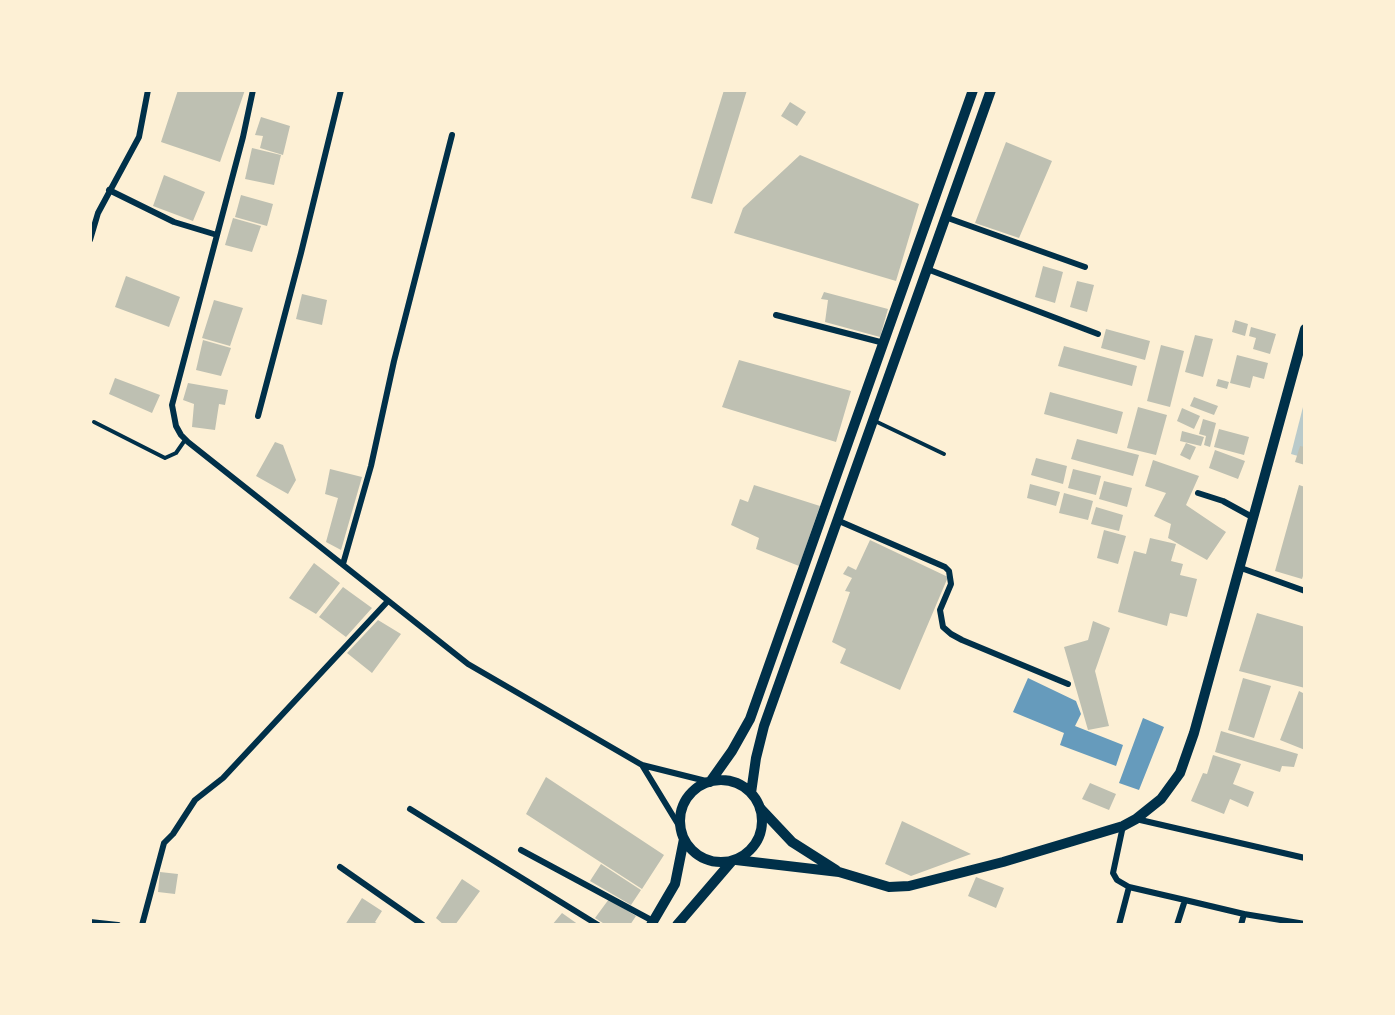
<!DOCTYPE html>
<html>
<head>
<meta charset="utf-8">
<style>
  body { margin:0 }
  #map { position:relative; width:1395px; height:1015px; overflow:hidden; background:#fdf0d5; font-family:"Archivo Narrow",sans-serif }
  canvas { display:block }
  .frame { position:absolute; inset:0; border:92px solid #fdf0d5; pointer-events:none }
</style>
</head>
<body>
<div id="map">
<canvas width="1395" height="1015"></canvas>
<div class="frame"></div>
</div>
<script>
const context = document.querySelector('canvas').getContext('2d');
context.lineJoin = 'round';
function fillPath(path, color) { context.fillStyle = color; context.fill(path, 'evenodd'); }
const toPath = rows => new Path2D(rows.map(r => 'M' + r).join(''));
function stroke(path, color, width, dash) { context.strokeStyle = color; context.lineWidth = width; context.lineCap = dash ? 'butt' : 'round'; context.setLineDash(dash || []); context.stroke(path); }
const green = toPath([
  [1304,403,1305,404,1305,458,1291,454]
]);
const water = toPath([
  [1028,678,1076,701,1081,714,1075,726,1123,745,1116,766,1060,745,1064,733,1013,712],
  [1143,718,1164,727,1139,790,1119,783]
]);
const building = toPath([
  [178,90,245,90,220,162,161,142],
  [724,90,747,90,712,204,691,198],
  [790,102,806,112,797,126,781,116],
  [261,117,290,126,283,155,260,148,263,136,255,135],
  [1006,142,1052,161,1019,238,975,223],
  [252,148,281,155,274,185,245,179],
  [800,155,919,204,896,281,734,233,743,208],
  [164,175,205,192,193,221,153,206],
  [241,195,273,204,267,226,235,217],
  [233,218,261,226,252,252,225,245],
  [1043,266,1063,272,1055,303,1035,297],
  [126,276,180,297,169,327,115,307],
  [1077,281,1094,285,1087,312,1070,307],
  [824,292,888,309,880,337,825,322,828,300,821,299],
  [302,294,327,300,322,325,296,319],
  [214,300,243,308,230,346,202,338],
  [1235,320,1248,324,1245,336,1232,332],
  [1251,327,1276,334,1270,354,1253,349,1256,338,1249,336],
  [1106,329,1150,341,1145,360,1101,348],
  [1195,335,1213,339,1203,377,1185,372],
  [203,340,231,348,221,376,196,370],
  [1161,345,1184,351,1170,407,1147,401],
  [1064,346,1137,366,1132,386,1058,366],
  [1237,355,1268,363,1264,379,1253,376,1250,388,1230,383],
  [739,360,851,391,836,442,722,407],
  [115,378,160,395,152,413,109,394],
  [1218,379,1229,382,1227,389,1216,386],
  [188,383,228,390,225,405,219,404,215,430,192,427,194,404,183,400],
  [1050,392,1123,412,1117,434,1044,414],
  [1194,397,1218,406,1214,415,1190,406],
  [1138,407,1167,415,1156,455,1127,448],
  [1182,408,1200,416,1194,429,1177,421],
  [1203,419,1216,423,1210,447,1204,445,1206,436,1199,434],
  [1219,429,1249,437,1244,455,1214,447],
  [1182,431,1204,437,1201,446,1180,441],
  [1077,439,1139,455,1133,476,1071,459],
  [275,442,283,445,296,480,288,494,256,476],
  [1186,443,1196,447,1190,460,1180,455],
  [1300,446,1305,447,1305,465,1295,462],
  [1215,450,1245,461,1238,479,1209,468],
  [1036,458,1067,466,1063,484,1031,475],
  [1153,460,1199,476,1186,505,1226,532,1207,560,1168,538,1171,524,1154,516,1166,493,1145,486],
  [330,469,362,477,341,550,326,542,338,498,325,494],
  [1073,469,1101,476,1096,495,1068,488],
  [1104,481,1132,488,1127,507,1099,499],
  [1030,484,1060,492,1056,506,1027,498],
  [754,485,820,506,799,566,756,549,759,538,731,525,740,499,748,502],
  [1299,485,1305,487,1305,570,1302,579,1275,571],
  [1064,493,1093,501,1088,520,1059,513],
  [1096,507,1123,515,1119,531,1091,524],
  [1104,530,1126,536,1118,564,1097,558],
  [1150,538,1176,544,1171,561,1183,564,1180,575,1197,579,1187,617,1170,613,1167,626,1118,612,1134,551,1146,554],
  [870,540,948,577,900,690,840,663,846,649,832,642,850,592,845,591,852,578,843,574,848,566,856,570],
  [314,563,340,583,316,614,289,598],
  [343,587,372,608,346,637,319,617],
  [1257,613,1305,627,1305,688,1239,671],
  [378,620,401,634,372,673,347,653],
  [1093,621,1110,628,1095,671,1109,726,1088,730,1064,647,1088,640],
  [1243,678,1271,686,1254,738,1228,730],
  [1299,691,1305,694,1305,750,1280,740],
  [1221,731,1298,754,1294,767,1282,766,1280,772,1215,752],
  [1213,755,1241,764,1233,784,1254,792,1248,807,1230,799,1224,814,1191,801,1203,773,1207,774],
  [546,777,664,855,642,889,526,814],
  [1090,783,1116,794,1109,810,1082,799],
  [902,821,971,854,911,876,885,864],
  [601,864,641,890,631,905,590,881],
  [160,872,178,874,175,894,158,892],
  [976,877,1004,888,996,908,968,896],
  [462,879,480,891,455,925,444,925,436,918],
  [362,898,382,911,375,922,380,925,345,925],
  [609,899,636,916,630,925,606,925,595,918],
  [562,913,579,925,552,925]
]);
const service = toPath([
  [875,421,944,454],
  [94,422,165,458,176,453,185,440]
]);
const minor = toPath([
  [253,90,243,137,172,405,176,426,181,435,188,442,468,664,642,765,710,782],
  [109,190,174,222,217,235],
  [945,217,1085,267],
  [90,240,98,213,139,137,148,90],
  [927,269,1098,334],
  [776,315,884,343],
  [258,416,301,253,341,90],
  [1198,493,1223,501,1254,518],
  [839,521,945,567,949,571,951,584,940,610,943,627,951,634,962,640,1068,684],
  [343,564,371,466,394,361,452,135],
  [1241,568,1305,591],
  [642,765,681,829],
  [410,809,598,925],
  [1136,819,1305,858],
  [521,850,653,921],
  [340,867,423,925],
  [1129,887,1185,900,1177,925],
  [1185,900,1244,914,1305,924],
  [90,922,118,925],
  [142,925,164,843,173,834,195,800,223,778,388,601],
  [1119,925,1129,887,1117,880,1113,873,1123,826],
  [1241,925,1244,914]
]);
const secondary = toPath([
  [760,808,792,842,836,870],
  [736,860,839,872,889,887,909,886,1003,862,1123,826,1136,819,1161,799,1180,773,1194,733,1305,329]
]);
const primary = toPath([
  '680 821a41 41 0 1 1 82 0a41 41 0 1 1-82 0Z',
  [710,782,732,751,750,719,973,90],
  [751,793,756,758,764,726,991,90],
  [651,925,675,884,684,839],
  [677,925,732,861]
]);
fillPath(green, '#b9caca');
fillPath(water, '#669bbc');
fillPath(building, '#bec0b2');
stroke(service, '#003049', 4);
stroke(minor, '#003049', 6);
stroke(secondary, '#003049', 10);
stroke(primary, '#003049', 10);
</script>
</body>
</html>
